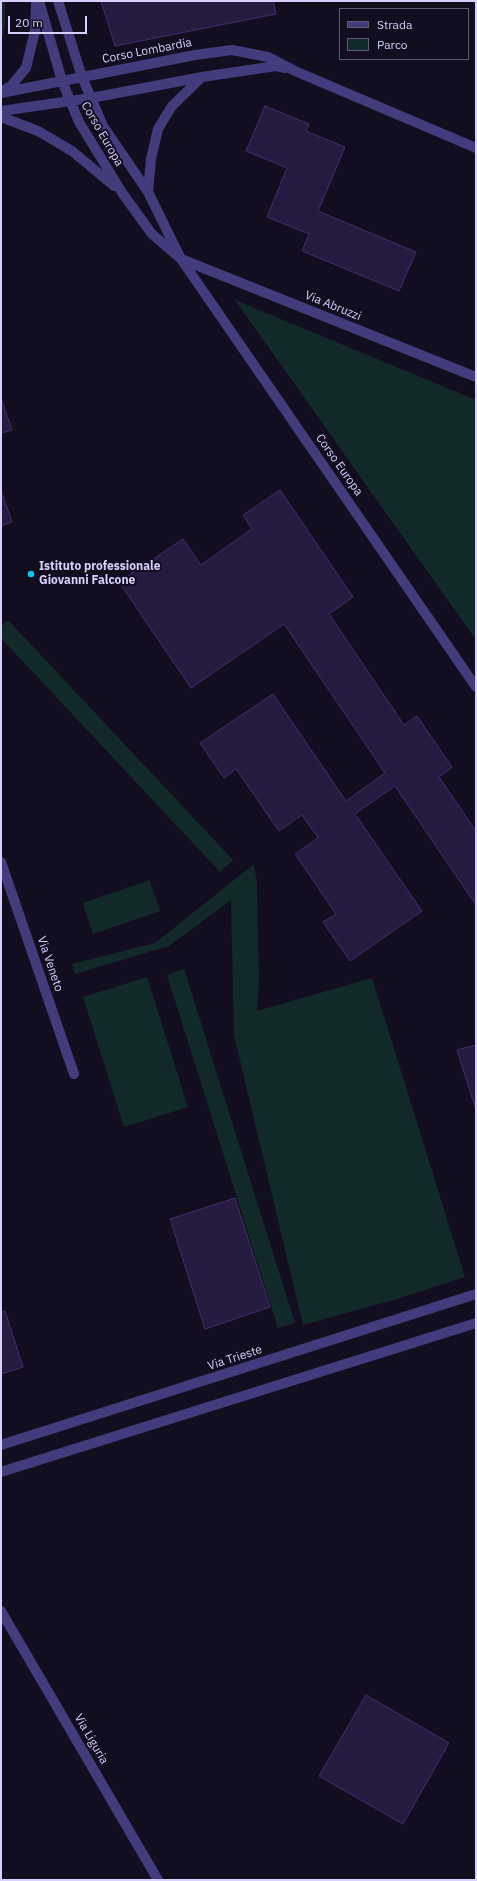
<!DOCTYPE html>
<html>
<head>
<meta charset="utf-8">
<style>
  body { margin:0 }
  #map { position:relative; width:477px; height:1881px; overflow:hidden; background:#120e20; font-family:"IBM Plex Sans",sans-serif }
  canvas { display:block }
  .frame { position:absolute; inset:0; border:2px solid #d8cffd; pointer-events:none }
  .legend { position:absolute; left:339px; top:8px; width:130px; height:52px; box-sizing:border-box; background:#120e20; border:1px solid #615b78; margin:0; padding:5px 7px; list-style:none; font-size:12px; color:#d8cffd }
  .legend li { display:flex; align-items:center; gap:8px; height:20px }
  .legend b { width:20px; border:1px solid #615b78 }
  .scale { position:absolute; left:8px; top:16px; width:79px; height:18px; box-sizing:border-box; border:2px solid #d8cffd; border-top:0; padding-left:5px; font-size:12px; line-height:14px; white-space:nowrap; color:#d8cffd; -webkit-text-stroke:3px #120e20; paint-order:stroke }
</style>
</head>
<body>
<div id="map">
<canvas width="477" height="1881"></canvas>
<div class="frame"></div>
<ul class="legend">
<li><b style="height:5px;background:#423b7c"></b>Strada</li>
<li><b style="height:11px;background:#112929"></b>Parco</li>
</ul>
<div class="scale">20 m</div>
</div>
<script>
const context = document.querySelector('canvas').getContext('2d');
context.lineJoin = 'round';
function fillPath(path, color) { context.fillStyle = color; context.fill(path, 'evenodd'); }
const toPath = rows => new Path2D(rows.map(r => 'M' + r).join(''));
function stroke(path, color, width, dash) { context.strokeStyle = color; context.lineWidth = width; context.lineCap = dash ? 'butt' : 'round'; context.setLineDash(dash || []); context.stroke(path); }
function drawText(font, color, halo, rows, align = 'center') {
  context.font = font + ' "IBM Plex Sans",sans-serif'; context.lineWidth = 4; context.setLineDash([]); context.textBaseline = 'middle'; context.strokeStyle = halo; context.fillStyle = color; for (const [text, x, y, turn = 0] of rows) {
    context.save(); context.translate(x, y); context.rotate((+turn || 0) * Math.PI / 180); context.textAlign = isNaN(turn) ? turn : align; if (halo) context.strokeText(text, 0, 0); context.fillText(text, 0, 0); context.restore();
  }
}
const green = toPath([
  [1,1,5,1,5,24,1,44],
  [235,300,476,400,476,640],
  [8,620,233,860,220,872,1,638,1,626],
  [254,864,257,884,259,984,257,1011,372,978,465,1277,397,1299,303,1325,234,1035,231,900,169,946,75,974,72,964,155,943],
  [150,880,160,911,93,934,83,903],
  [184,969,295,1323,278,1328,167,975],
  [147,977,188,1107,124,1127,83,997]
]);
const building = toPath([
  [101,1,273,1,276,14,115,46,101,1],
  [265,106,309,124,306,131,345,147,318,211,416,252,399,291,302,251,309,234,267,217,287,168,246,151,265,106],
  [1,398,12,430,1,433,1,398],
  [1,490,12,522,1,526,1,490],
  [280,490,353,597,329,614,404,725,417,716,452,767,439,777,476,831,476,905,395,786,355,814,422,911,350,961,323,922,336,914,295,854,318,838,302,815,279,831,236,769,224,778,200,743,273,694,346,801,385,773,284,624,191,688,119,582,183,539,201,565,252,529,243,515,280,490],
  [476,1045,476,1110,457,1050,476,1045],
  [235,1198,270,1307,205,1329,170,1219,235,1198],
  [5,1311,23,1367,1,1374,1,1313,5,1311],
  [366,1695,449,1743,403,1824,319,1776,366,1695]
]);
const minor = toPath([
  [39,1,62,81,79,122,123,194,152,234,181,259,476,377],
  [58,1,82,77,103,126,148,192,181,259,476,687],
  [2,91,11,86,26,68,35,31,36,3],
  [1,93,195,55,232,50,268,57,295,71,476,148],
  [1,111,91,98,202,77,276,66,285,68],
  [1,117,38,131,72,151,114,186],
  [148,192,151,159,158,129,172,106,202,77],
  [1,862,74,1074],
  [1,1445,476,1294],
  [1,1472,476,1323],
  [1,1611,158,1880]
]);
const markers = [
  [31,574,4,"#0cc5ec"]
];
const streetNames = [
  ["Corso Lombardia",147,51,-11],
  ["Corso Europa",102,134,60],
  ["Via Abruzzi",333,306,22],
  ["Corso Europa",339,465,55],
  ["Via Veneto",50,964,71],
  ["Via Trieste",235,1358,-18],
  ["Via Liguria",91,1739,60]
];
const poiNames = [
  ["Istituto professionale",39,567],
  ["Giovanni Falcone",39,581]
];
fillPath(green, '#112929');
fillPath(building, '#251b40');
stroke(building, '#3f2e6b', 1);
stroke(minor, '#423b7c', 10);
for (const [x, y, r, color] of markers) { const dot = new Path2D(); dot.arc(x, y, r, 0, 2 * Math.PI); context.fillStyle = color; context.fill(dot); stroke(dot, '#120e20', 1.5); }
drawText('12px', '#d8cffd', '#120e20', streetNames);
drawText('bold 12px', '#d8cffd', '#120e20', poiNames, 'left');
</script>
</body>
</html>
